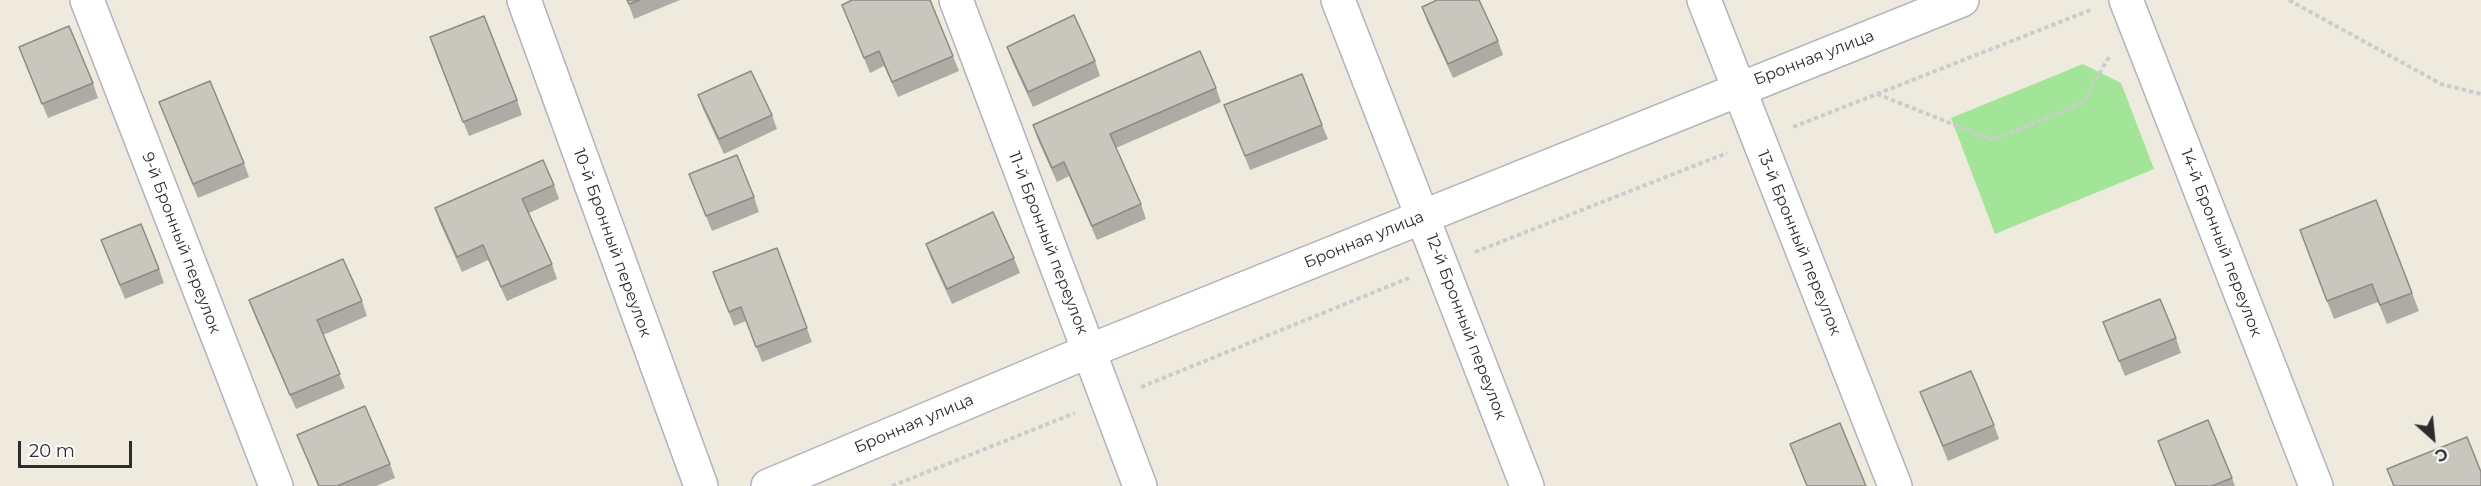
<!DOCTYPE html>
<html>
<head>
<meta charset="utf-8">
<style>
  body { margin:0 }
  #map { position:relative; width:2481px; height:486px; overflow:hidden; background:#eeeade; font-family:Montserrat,sans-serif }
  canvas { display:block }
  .north { position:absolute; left:2403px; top:408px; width:60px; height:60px; -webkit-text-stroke:4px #fff; paint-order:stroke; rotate:153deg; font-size:16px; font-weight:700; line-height:24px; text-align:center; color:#2c2c2c }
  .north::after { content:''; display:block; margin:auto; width:21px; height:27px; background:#2c2c2c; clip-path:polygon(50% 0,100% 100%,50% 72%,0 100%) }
  .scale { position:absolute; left:18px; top:441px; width:114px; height:27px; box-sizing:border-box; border:3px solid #2c2c2c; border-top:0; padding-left:8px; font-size:18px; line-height:21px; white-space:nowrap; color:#2c2c2c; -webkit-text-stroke:4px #fff; paint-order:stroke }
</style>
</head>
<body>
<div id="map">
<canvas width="2481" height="486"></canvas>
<div class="north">С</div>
<div class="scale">20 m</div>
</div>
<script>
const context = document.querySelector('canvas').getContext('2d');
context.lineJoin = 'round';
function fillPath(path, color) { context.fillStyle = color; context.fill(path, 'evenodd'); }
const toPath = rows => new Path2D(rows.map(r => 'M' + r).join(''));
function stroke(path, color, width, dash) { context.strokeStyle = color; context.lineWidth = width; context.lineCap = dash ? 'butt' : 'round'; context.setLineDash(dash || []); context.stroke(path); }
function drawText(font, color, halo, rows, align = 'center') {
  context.font = font + ' Montserrat,sans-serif'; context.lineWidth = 4.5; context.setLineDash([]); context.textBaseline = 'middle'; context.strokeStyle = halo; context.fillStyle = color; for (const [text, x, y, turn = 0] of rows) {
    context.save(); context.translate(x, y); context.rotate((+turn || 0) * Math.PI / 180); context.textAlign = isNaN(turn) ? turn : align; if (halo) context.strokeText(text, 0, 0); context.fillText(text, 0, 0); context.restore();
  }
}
const green = toPath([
  [2083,64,2121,83,2154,169,1995,234,1951,118]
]);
const path = toPath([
  [2289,0,2441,84,2481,94],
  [1877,94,1993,140,2082,103,2109,57],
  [1793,127,2093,9],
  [1475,252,1727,153],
  [1141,387,1409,278],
  [892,486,1075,413]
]);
const minor = toPath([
  [87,0,276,486],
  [524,0,701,486],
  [956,0,1140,486],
  [1338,0,1527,486],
  [1704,0,1895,486],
  [2126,0,2316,486],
  [768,486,1089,351,1962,0]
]);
const wall = toPath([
  [627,0,680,0,634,19],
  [842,5,953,56,959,71,898,97,884,66,870,73],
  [1422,7,1498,41,1503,55,1453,78,1427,21],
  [19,47,93,83,98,98,48,118],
  [1007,47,1095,61,1100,76,1033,107,1012,61],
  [435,52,517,100,522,115,469,136],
  [1216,88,1221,102,1116,148,1141,204,1146,219,1097,240,1069,176,1057,182,1038,140,1033,125],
  [698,95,772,115,777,129,724,154,703,109],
  [159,102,244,163,249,177,198,198],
  [1230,119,1322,125,1328,139,1250,170],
  [689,174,754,197,759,212,712,231],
  [554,185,559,199,529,213,552,264,557,279,507,301,488,260,462,272,440,223,435,208],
  [101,240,159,269,164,283,125,299],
  [926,244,1014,258,1020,273,952,304,931,258],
  [777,248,812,342,762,362,746,321,734,326,713,272],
  [2307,249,2412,293,2419,311,2387,324,2378,302,2334,319],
  [249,300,362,301,367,316,323,335,345,388,296,409,254,314],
  [2103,322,2176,338,2181,353,2125,376],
  [1920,392,1994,425,1999,439,1948,461],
  [297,435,390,464,395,478,376,486,318,486],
  [2158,441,2232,478,2235,486,2176,486]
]);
const building = toPath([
  [627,0,640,0,629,4,627,0],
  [852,0,930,0,953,56,892,82,879,51,864,58,842,5,852,0],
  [1437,0,1479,0,1498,41,1448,64,1422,7,1437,0],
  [1074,15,1095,61,1028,92,1007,47,1074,15],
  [484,16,517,100,463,122,430,37,484,16],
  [69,26,93,83,42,104,19,47,69,26],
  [1200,51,1216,88,1110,134,1141,204,1092,226,1064,162,1052,168,1033,125,1200,51],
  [751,71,772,115,719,139,698,95,751,71],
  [1302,74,1322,125,1245,156,1224,105,1302,74],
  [210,81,244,163,193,184,159,102,210,81],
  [737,155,754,197,706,216,689,174,737,155],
  [543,160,554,185,522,199,552,264,501,287,483,245,457,257,435,208,543,160],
  [2376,200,2412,293,2380,305,2372,284,2327,301,2300,230,2376,200],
  [993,212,1014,258,947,289,926,244,993,212],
  [141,224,159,269,120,285,101,240,141,224],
  [777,248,807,328,756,347,741,307,729,312,713,272,777,248],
  [343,259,362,301,317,320,340,374,290,395,249,300,343,259],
  [2160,299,2176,338,2119,361,2103,322,2160,299],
  [1971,371,1994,425,1943,446,1920,392,1971,371],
  [365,406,390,464,337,486,319,486,297,435,365,406],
  [2208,420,2232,478,2212,486,2176,486,2158,441,2208,420],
  [1840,423,1866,486,1807,486,1790,444,1840,423],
  [2467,437,2481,472,2481,486,2394,486,2387,469,2467,437]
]);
const streetNames = [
  ["Бронная улица",1814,58,-21],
  ["Бронная улица",1364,240,-22],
  ["9-й Бронный переулок",181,243,69],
  ["10-й Бронный переулок",612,243,70],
  ["11-й Бронный переулок",1048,243,69],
  ["13-й Бронный переулок",1799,243,68],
  ["14-й Бронный переулок",2221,243,69],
  ["12-й Бронный переулок",1466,327,69],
  ["Бронная улица",914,424,-23]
];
fillPath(green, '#a2e599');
stroke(minor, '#b2b2bf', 36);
stroke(path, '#ccc', 4, [4.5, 3]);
stroke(minor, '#fff', 33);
fillPath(wall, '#adaba3');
fillPath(building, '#c9c7bd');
stroke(building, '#8d8b84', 1.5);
drawText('16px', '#2c2c2c', '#fff', streetNames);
</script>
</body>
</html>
